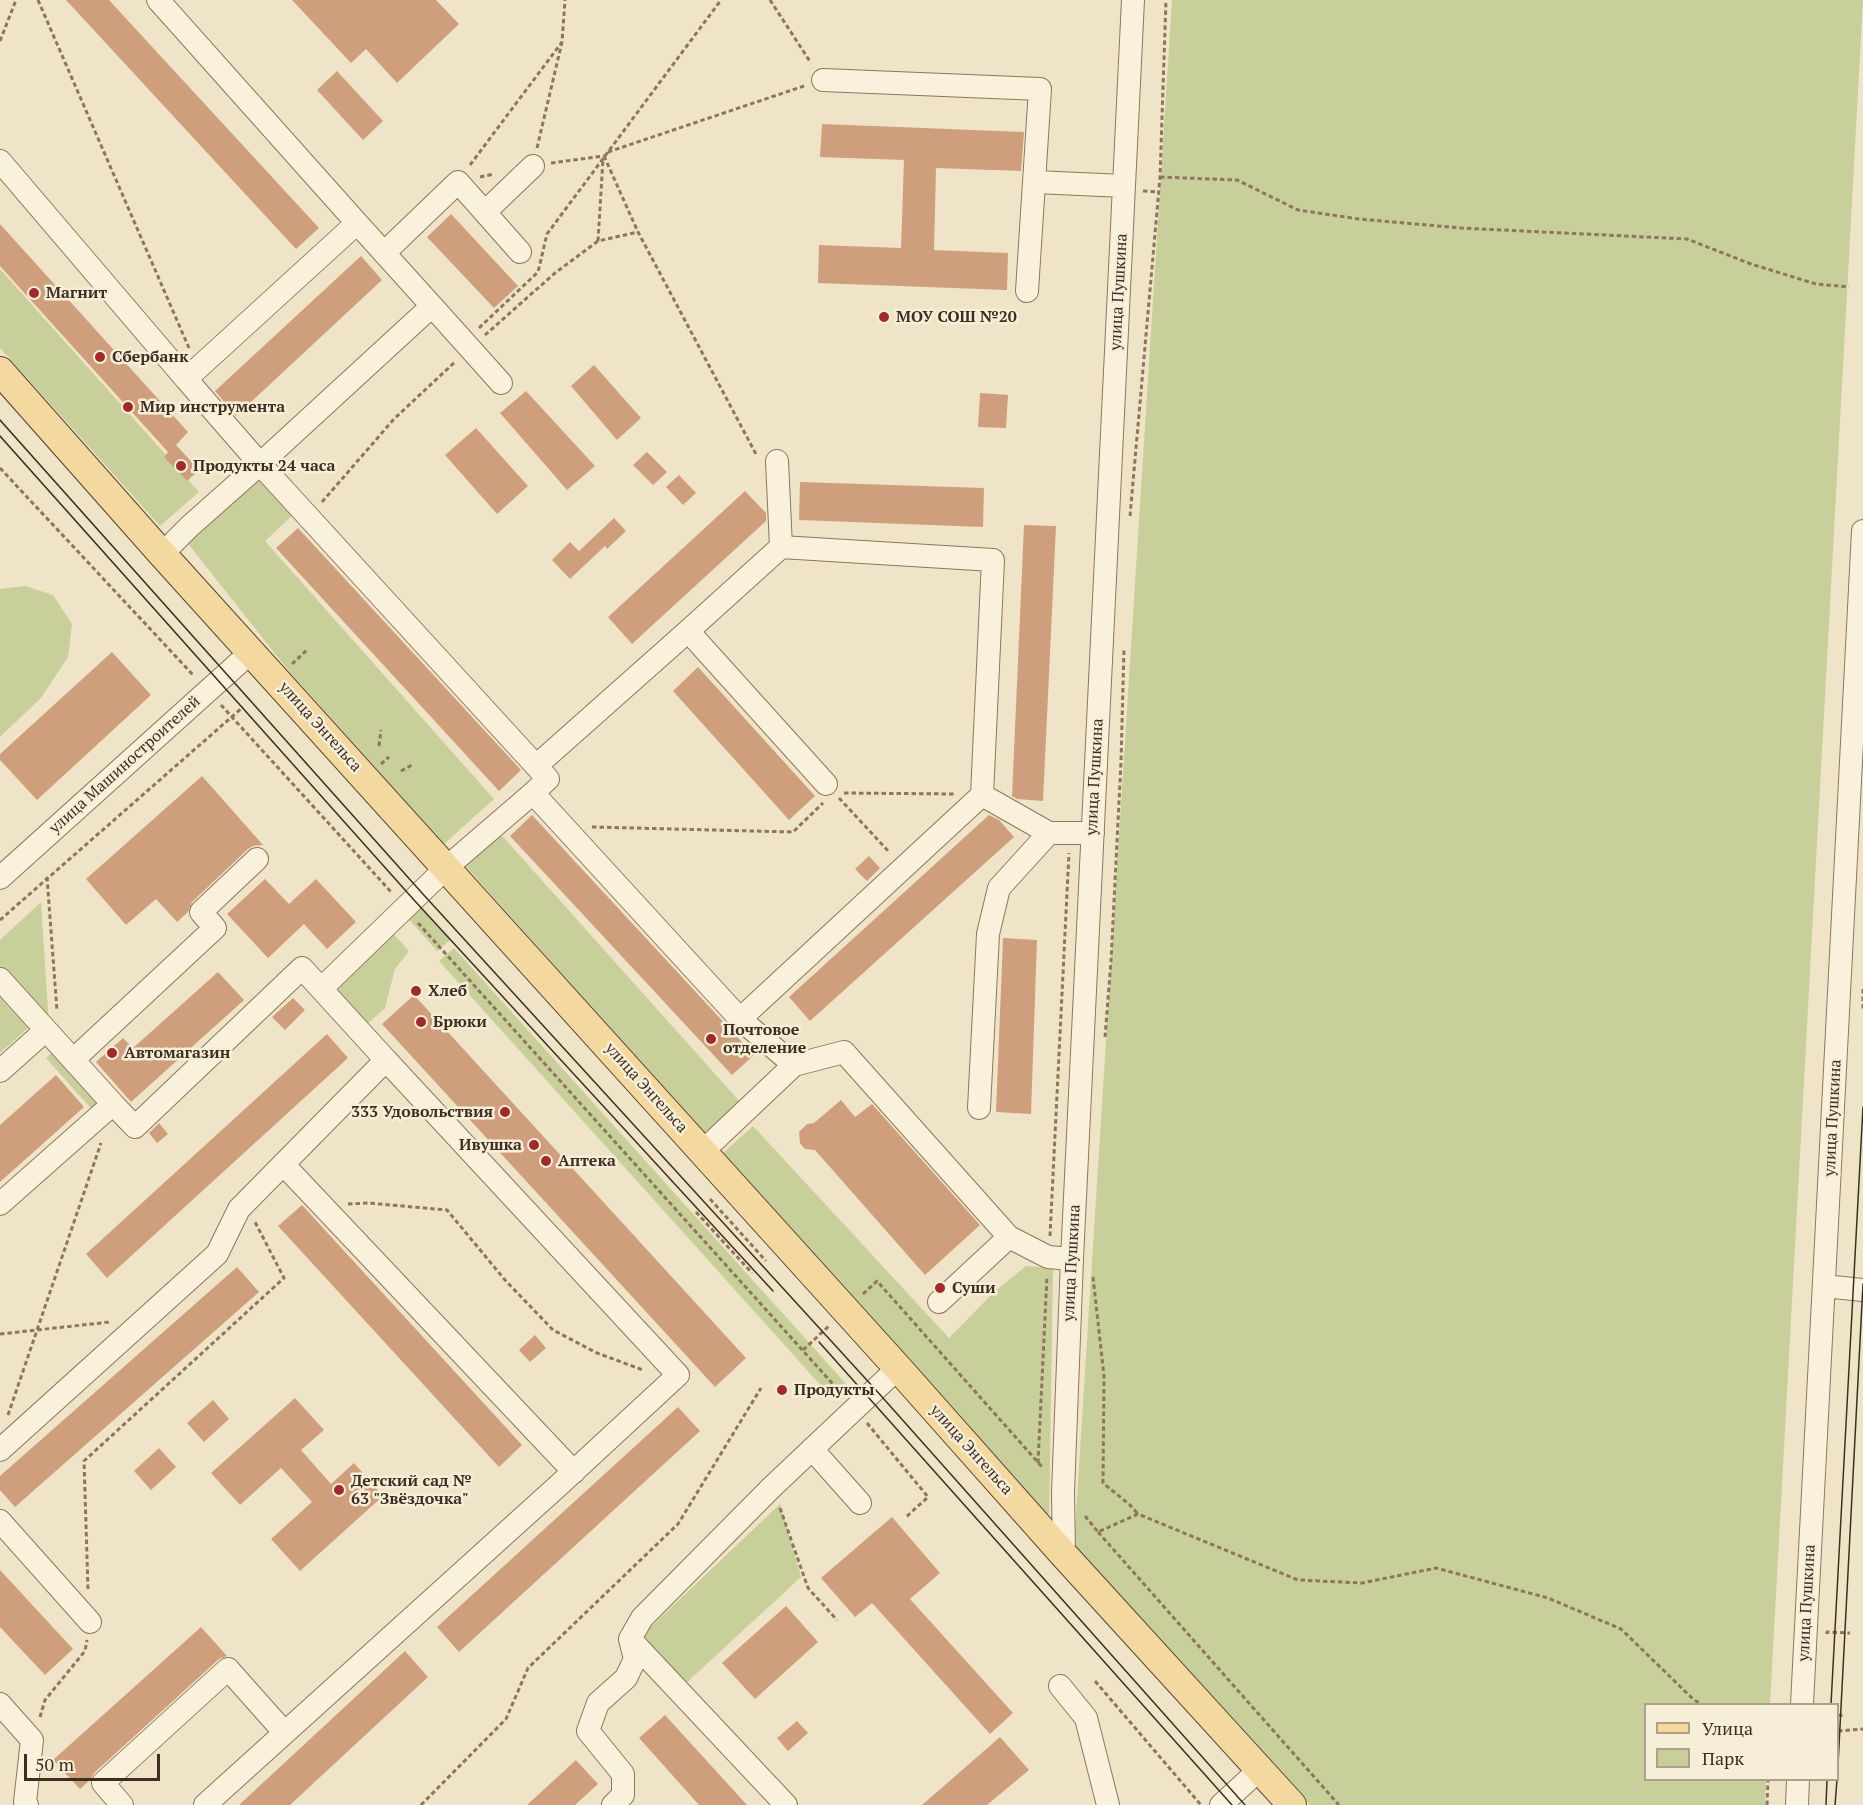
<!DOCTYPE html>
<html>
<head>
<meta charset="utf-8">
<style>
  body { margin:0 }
  #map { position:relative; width:1863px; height:1805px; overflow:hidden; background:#f0e4c8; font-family:"PT Serif",serif }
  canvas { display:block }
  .legend { position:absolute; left:1644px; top:1703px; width:195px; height:78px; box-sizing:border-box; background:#f7eed8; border:2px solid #ada18e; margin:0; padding:8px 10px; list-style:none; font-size:18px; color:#3d2e20 }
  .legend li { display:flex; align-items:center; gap:12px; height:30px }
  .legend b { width:30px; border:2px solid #ada18e }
  .scale { position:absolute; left:24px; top:1754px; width:136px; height:27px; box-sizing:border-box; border:3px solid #3d2e20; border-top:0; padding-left:8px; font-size:18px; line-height:21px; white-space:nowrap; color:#3d2e20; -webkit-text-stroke:4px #f7eed8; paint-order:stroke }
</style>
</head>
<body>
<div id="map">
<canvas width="1863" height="1805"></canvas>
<ul class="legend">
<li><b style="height:8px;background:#f3d9a0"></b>Улица</li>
<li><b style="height:16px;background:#c9cf9b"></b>Парк</li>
</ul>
<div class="scale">50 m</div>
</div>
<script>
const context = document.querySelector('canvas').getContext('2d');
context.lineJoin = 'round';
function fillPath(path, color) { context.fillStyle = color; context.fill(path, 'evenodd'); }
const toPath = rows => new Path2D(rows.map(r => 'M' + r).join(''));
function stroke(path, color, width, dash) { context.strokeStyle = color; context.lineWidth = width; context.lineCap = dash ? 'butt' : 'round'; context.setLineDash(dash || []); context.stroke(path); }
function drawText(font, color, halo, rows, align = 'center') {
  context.font = font + ' "PT Serif",serif'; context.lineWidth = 5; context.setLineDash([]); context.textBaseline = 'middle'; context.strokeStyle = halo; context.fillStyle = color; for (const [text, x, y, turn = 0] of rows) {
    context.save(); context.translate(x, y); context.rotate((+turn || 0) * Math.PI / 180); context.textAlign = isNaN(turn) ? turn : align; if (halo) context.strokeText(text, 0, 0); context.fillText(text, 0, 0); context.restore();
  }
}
const green = toPath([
  [1172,0,1863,0,1770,1704,1646,1704,1646,1780,1766,1780,1765,1805,1310,1805,1074,1545],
  [0,269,199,492,160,526,0,348],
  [258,472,295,513,265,541,494,799,444,844,287,669,182,536],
  [25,586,53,595,72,624,68,657,41,698,0,737,0,589],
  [488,820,741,1103,706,1135,453,852],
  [41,902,49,1025,0,969,0,940],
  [419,905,450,940,437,951,407,917],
  [392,932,409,951,395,969,385,1008,365,1026,328,989],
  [454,948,848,1386,833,1399,439,961],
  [0,998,28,1028,0,1053],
  [58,1047,107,1102,95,1113,46,1058],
  [753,1126,949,1338,994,1292,1026,1266,1053,1268,1049,1520,723,1153],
  [780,1504,801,1577,684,1685,639,1638]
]);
const building = toPath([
  [66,0,109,0,319,228,296,249],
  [292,0,436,0,459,24,397,83,366,49,351,63],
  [337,71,383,121,363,140,317,90],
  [822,124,1024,132,1021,171,936,168,934,250,1008,253,1007,290,818,283,819,245,901,248,904,160,820,157],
  [451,214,518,286,494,308,427,237],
  [0,224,188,432,176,445,199,470,187,481,164,457,168,452,0,266],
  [361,256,382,280,236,416,215,391],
  [594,365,641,418,617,440,571,386],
  [526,391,595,466,567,490,500,413],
  [980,393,1008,395,1006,428,978,427],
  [476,428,528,486,497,514,445,455],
  [647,452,667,472,653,485,633,465],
  [679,475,696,493,683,505,666,487],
  [800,482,984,488,983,527,799,520],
  [745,491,766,513,766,521,632,644,608,617],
  [614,518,626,531,607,549,605,546,570,579,552,560,570,542,579,551],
  [1024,525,1056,526,1043,801,1017,799,1012,796],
  [298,528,521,770,499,791,276,548],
  [112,652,151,695,37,800,0,760,0,754],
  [698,667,815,796,789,820,673,691],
  [202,776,263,845,253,846,248,849,192,902,188,912,177,922,156,899,126,925,86,879],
  [532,815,754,1055,732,1075,510,836],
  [989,815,999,820,1014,837,810,1021,789,997],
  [869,856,880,868,867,881,855,869],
  [265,879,289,904,316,879,356,922,327,949,304,924,268,958,227,914],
  [1003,938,1037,940,1031,1114,996,1112],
  [218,972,244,1000,131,1102,96,1062,123,1038,133,1048],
  [414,995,746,1358,715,1387,382,1024],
  [293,998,305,1010,285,1030,272,1017],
  [327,1034,348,1058,107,1278,86,1254],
  [56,1075,84,1107,0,1182,0,1125],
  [841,1100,855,1117,872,1104,980,1225,925,1275,815,1150,805,1149,800,1143,799,1132,807,1124,814,1123],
  [159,1123,168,1134,157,1143,149,1133],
  [302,1205,522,1445,499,1467,278,1226],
  [237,1267,259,1292,15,1507,0,1490,0,1476],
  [535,1335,546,1348,530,1362,519,1350],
  [295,1398,324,1430,301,1450,331,1484,354,1463,383,1496,300,1571,271,1539,312,1502,281,1468,240,1505,211,1473],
  [213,1400,229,1419,204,1442,187,1423],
  [678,1407,700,1431,459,1652,437,1627],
  [159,1448,176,1467,151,1490,134,1471],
  [892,1517,940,1573,910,1599,1013,1713,990,1734,872,1603,855,1617,821,1578],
  [0,1570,73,1649,45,1675,0,1627],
  [786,1606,818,1642,755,1699,722,1663],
  [201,1627,227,1656,219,1659,94,1773,90,1780,80,1789,53,1760],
  [405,1651,428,1677,290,1805,239,1805],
  [665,1715,747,1805,699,1805,639,1738],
  [797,1721,808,1733,788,1751,777,1738],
  [1000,1737,1029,1770,987,1805,922,1805],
  [576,1760,598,1784,575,1805,527,1805]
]);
const path = toPath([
  [38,0,189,348],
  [770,0,811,63],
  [0,41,16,0],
  [537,148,562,42,565,0],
  [608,152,804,86],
  [604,156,638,232,757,456],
  [551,163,604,156],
  [470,165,562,42],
  [480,177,494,174],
  [1160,177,1237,180,1298,210,1359,219,1461,228,1687,239,1751,264,1816,284,1849,287],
  [1143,191,1159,192],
  [598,241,603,159],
  [479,328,538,272,547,234,721,0],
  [485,335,555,273,598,241,638,232],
  [0,468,194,676],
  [322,502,394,419,456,361],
  [1130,516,1160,177,1166,0],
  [292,664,308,649],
  [221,705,392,893],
  [379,746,381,730],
  [381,764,389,757],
  [401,771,412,765],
  [844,793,954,794],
  [839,798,890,853],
  [592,827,793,832,823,803],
  [47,877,57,1011],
  [0,920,243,707],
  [418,923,841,1393],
  [1863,989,1863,1010],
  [1105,1037,1111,961,1121,762,1124,648],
  [710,1199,766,1261],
  [348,1204,368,1203,447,1210,505,1280,553,1330,597,1353,643,1370],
  [696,1212,752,1273],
  [1050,1236,1069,853],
  [1093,1277,1104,1376,1103,1483,1130,1505,1138,1514],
  [863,1294,877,1281,1043,1468],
  [0,1334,110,1322],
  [803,1350,830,1325],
  [8,1415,101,1143],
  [867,1423,928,1497,905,1518],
  [1038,1463,1047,1276],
  [780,1508,808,1588,837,1620],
  [1085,1516,1098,1532,1138,1514,1298,1580,1362,1583,1436,1568,1548,1598,1621,1629,1693,1699,1701,1704],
  [1098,1532,1339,1805],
  [88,1589,84,1461,284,1278,255,1222],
  [1827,1634,1827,1632,1850,1633],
  [1095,1681,1201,1805],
  [1838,1715,1845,1716],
  [40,1717,45,1700,85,1651,87,1640],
  [1838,1731,1863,1729],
  [421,1805,506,1719,528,1668,678,1524,761,1388],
  [1767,1805,1768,1780]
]);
const minor = toPath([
  [158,0,357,223,186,379,260,464,190,526,162,554],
  [823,80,1040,89,1027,291],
  [0,161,186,379],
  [1035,182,1124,186],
  [485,212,533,166],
  [357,223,432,306,260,464,548,779,533,793,740,1019,794,1065,844,1052,1009,1237,1048,1257,1072,1259],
  [384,253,458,182,520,252],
  [432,306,501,383],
  [777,461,781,547],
  [536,766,688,631],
  [982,795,1049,833],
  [0,878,251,652],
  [0,979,113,1104],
  [321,989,447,867,533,793],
  [740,1019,982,795,993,560,781,547,688,631,826,784],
  [73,1060,215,928,201,912,257,859],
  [0,1071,46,1030],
  [979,1108,988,934,999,888,1049,833,1093,833],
  [703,1151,794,1065],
  [283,1164,574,1472],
  [0,1204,113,1104,135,1127,302,968,386,1060,239,1209,217,1254,0,1450],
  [1824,1286,1863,1290],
  [939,1302,1009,1237],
  [812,1449,860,1503],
  [0,1521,90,1622],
  [1064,1555,1063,1492,1072,1259,1133,0],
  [630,1639,786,1805],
  [1060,1686,1086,1718,1108,1805],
  [0,1704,32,1740,25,1802,27,1805],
  [1802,1704,1863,531],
  [122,1805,103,1783,228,1669,284,1732],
  [205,1805,559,1485,678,1375,386,1060],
  [613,1805,623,1795,623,1774,588,1731,598,1703,626,1678,635,1659,630,1639,642,1618,772,1487,898,1368],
  [1221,1805,1260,1769],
  [1797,1805,1798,1780]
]);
const major = toPath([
  [0,371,162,554,898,1368,1064,1555,1292,1805]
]);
const tram = toPath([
  [0,420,422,893,875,1389,1245,1805],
  [0,436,414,900,773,1291],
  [819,1342,1232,1805],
  [1831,1704,1863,1107],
  [1838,1765,1863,1284],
  [1826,1805,1827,1780],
  [1835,1805,1837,1780]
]);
const markers = [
  [34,293,6,"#9e2a2b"],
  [884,317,6,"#9e2a2b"],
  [100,357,6,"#9e2a2b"],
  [128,407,6,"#9e2a2b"],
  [181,466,6,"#9e2a2b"],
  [416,991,6,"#9e2a2b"],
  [421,1022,6,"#9e2a2b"],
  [711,1039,6,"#9e2a2b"],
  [112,1053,6,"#9e2a2b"],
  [505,1112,6,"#9e2a2b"],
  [534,1145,6,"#9e2a2b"],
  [546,1161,6,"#9e2a2b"],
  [940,1288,6,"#9e2a2b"],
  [782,1390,6,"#9e2a2b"],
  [339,1490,6,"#9e2a2b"]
];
const streetNames = [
  ["улица Пушкина",1119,292,-87],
  ["улица Энгельса",320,727,48],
  ["улица Машиностроителей",125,765,-42],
  ["улица Пушкина",1095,777,-87],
  ["улица Энгельса",646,1088,48],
  ["улица Пушкина",1833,1118,-87],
  ["улица Пушкина",1072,1263,-87],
  ["улица Энгельса",971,1450,48],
  ["улица Пушкина",1807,1603,-87]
];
const poiNames = [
  ["Магнит",46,293],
  ["МОУ СОШ №20",896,317],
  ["Сбербанк",112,357],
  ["Мир инструмента",140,407],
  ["Продукты 24 часа",193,466],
  ["Хлеб",428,991],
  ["Брюки",433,1022],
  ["Почтовое",723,1030],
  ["отделение",723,1048],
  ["Автомагазин",124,1053],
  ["333 Удовольствия",493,1112,"right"],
  ["Ивушка",522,1145,"right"],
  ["Аптека",558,1161],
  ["Суши",952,1288],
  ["Продукты",794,1390],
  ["Детский сад №",351,1481],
  ["63 \"Звёздочка\"",351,1499]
];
fillPath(green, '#c9cf9b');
fillPath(building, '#cf9f7d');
stroke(minor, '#8d765c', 24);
stroke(major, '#5b4430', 30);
stroke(path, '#8d765c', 3, [4.5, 3]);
stroke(minor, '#faf1dc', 22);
stroke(major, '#f3d9a0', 28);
stroke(tram, '#3d2e20', 1.5);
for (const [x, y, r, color] of markers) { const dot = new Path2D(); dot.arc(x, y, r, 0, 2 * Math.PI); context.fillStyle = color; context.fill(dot); stroke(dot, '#f7eed8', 2); }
drawText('16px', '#3d2e20', '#f7eed8', streetNames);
drawText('bold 16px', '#3d2e20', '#f7eed8', poiNames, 'left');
</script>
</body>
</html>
